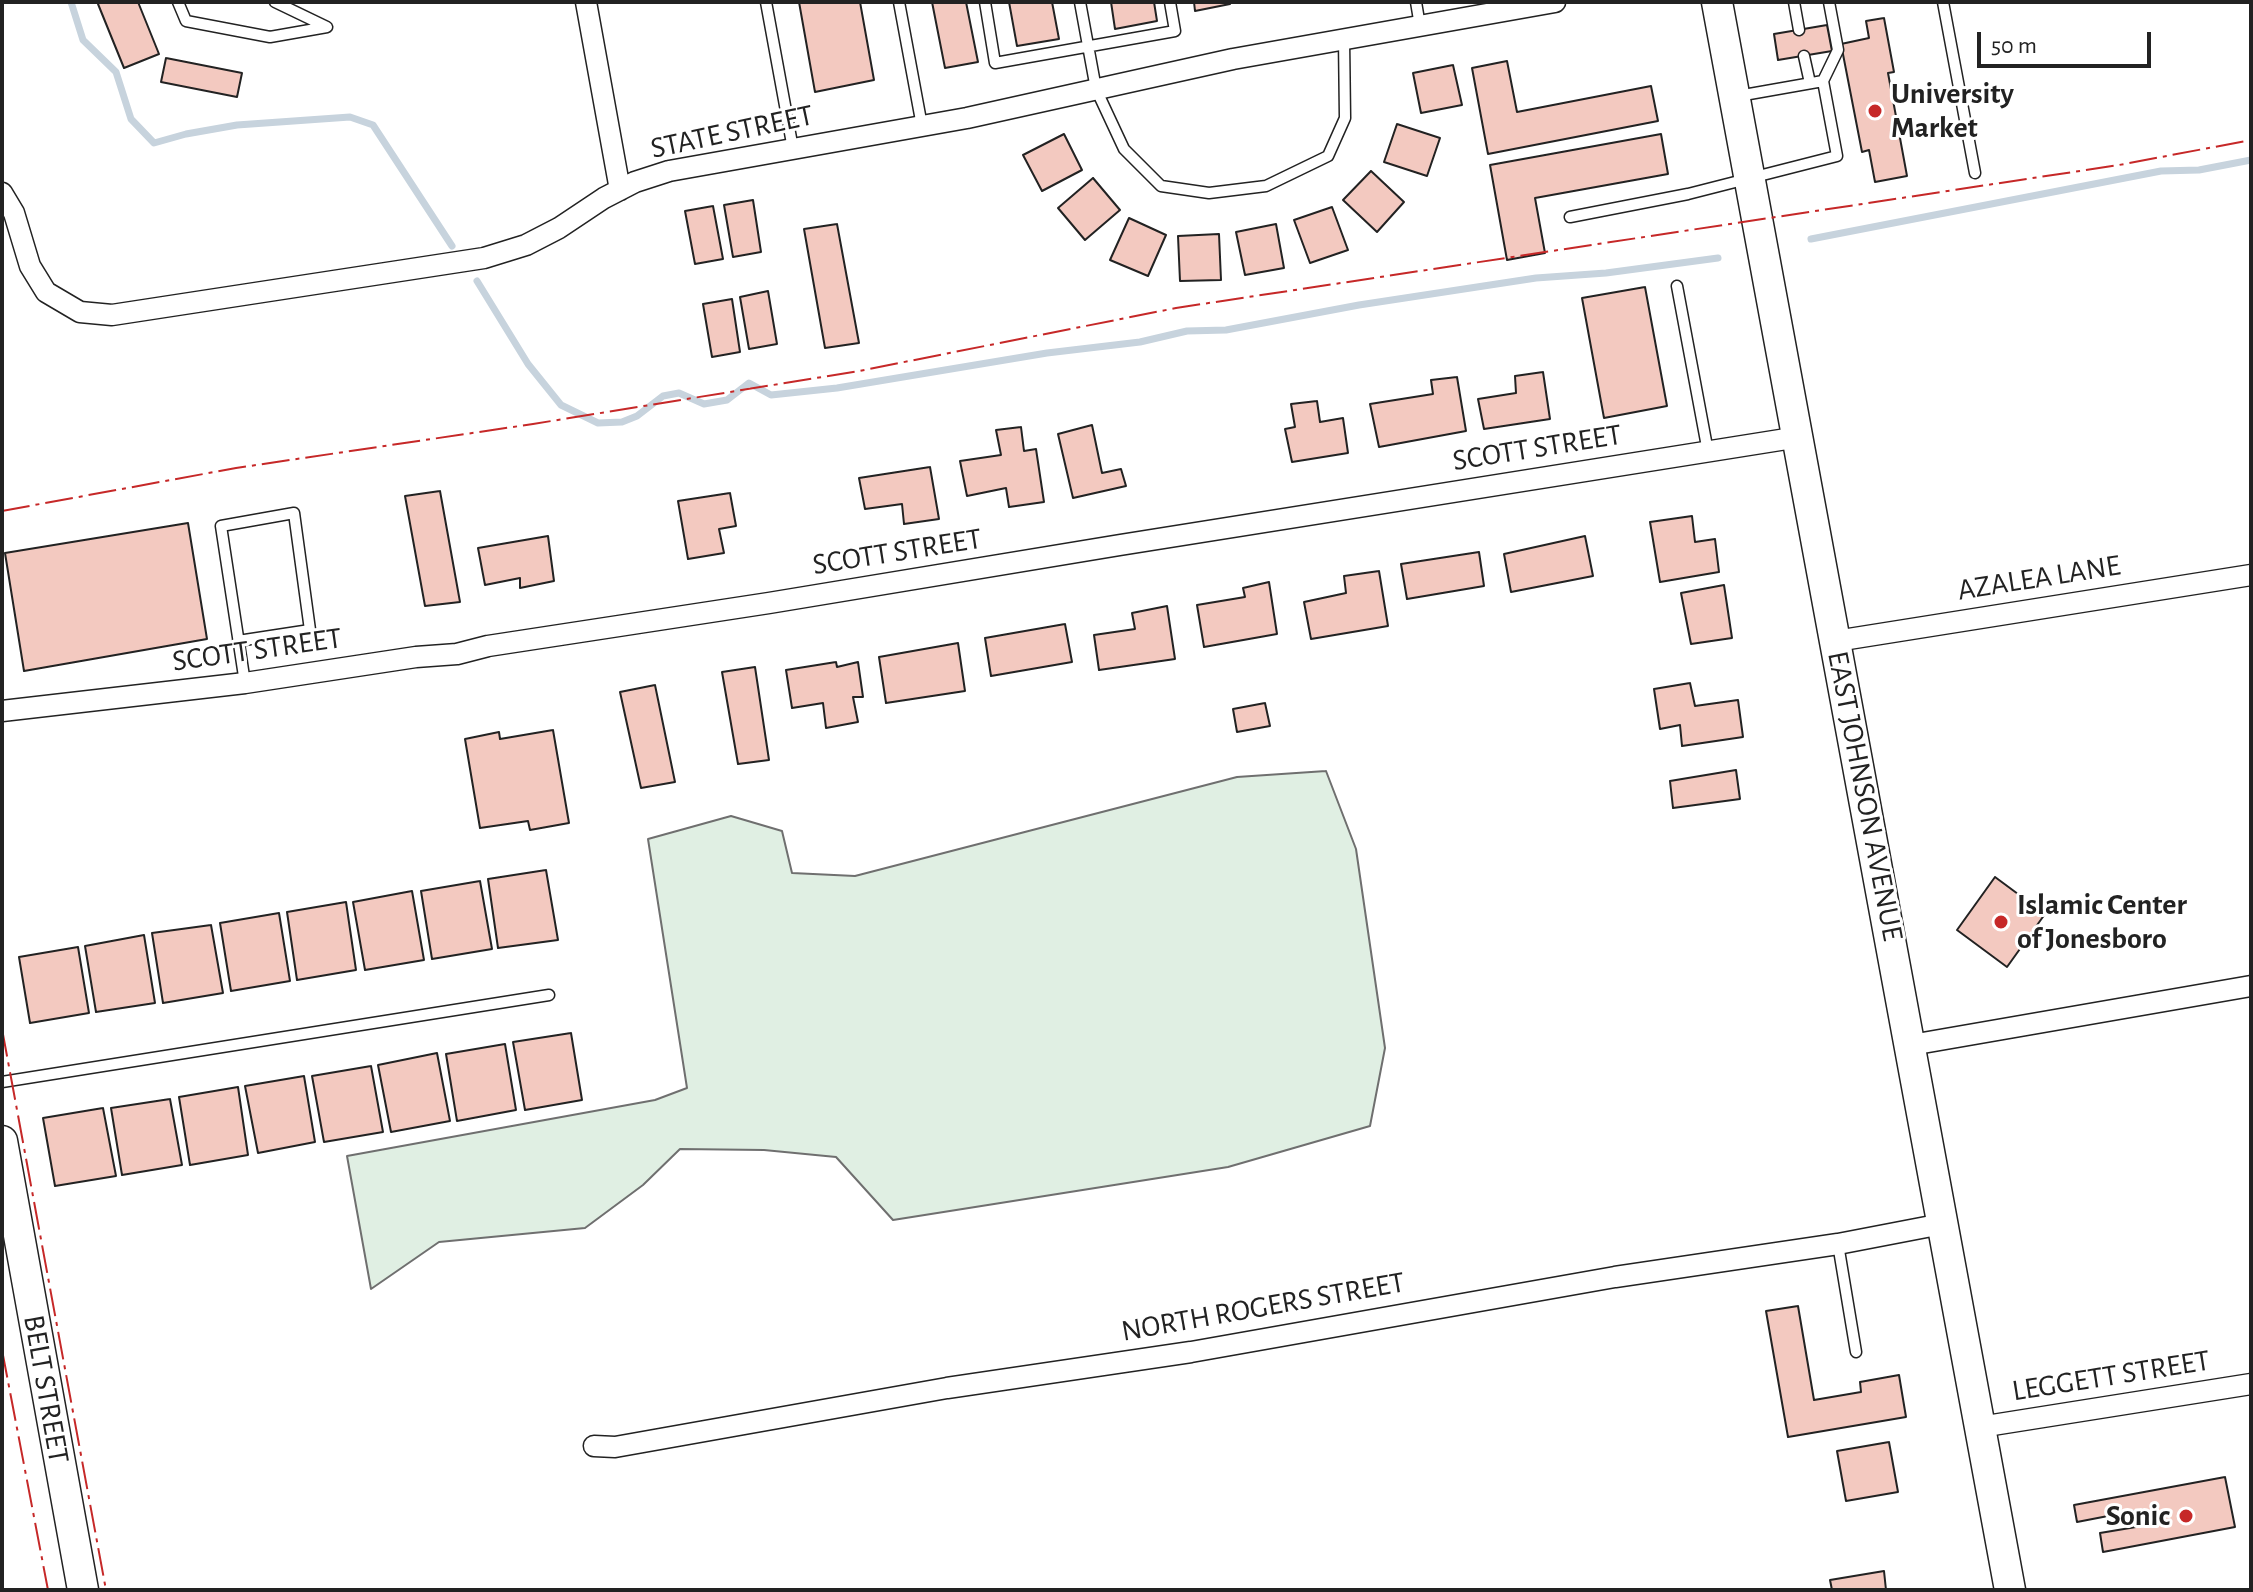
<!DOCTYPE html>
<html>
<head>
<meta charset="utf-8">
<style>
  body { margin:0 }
  #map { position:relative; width:2253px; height:1592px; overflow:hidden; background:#fff; font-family:"Alegreya Sans",sans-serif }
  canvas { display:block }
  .frame { position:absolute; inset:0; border:4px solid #222; pointer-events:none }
  .scale { position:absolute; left:1977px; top:32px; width:174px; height:36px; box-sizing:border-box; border:4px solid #222; border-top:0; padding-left:10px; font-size:24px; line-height:28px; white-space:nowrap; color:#222; -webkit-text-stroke:6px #fff; paint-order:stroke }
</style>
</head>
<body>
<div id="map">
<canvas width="2253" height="1592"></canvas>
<div class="frame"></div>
<div class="scale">50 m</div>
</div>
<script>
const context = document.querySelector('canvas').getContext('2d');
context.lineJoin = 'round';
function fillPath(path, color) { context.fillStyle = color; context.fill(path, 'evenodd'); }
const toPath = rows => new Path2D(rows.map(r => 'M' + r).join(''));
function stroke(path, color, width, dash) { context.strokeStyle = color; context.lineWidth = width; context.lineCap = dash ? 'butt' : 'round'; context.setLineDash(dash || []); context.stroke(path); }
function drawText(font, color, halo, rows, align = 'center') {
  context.font = font + ' "Alegreya Sans",sans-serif'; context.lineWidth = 6; context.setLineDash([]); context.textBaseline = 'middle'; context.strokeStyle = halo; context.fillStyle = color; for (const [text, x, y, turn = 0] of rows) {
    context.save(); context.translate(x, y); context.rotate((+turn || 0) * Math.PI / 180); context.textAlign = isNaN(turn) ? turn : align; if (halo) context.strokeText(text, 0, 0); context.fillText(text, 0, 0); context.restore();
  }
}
const green = toPath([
  [1326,771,1356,849,1385,1048,1370,1126,1228,1167,893,1220,836,1157,764,1150,680,1149,643,1185,585,1228,439,1242,371,1289,347,1156,655,1100,687,1088,648,839,731,816,782,831,792,873,855,876,1237,777,1326,771]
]);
const stream = toPath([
  [71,2,83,40,116,72,131,119,154,143,186,134,237,125,350,117,373,125,452,246],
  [1811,239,2161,171,2199,170,2251,160],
  [477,281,528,364,561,405,598,423,622,422,637,416,663,396,679,393,704,404,727,400,749,383,771,395,837,388,1047,353,1140,342,1187,331,1226,330,1359,305,1536,278,1606,273,1718,258]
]);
const building = toPath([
  [101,2,138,2,159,54,124,68,98,4,101,2],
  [799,2,860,2,874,80,815,92,799,2],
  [932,2,966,2,978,62,945,68,932,2],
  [1009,2,1052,2,1059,39,1017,46,1009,2],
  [1111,2,1154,2,1157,21,1115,29,1111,2],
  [1194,2,1230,2,1230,4,1195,11,1194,2],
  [1884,18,1894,72,1888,73,1907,176,1875,182,1869,150,1862,152,1841,44,1869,38,1866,21,1884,18],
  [1827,25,1832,51,1778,60,1774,34,1827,25],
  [166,58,242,73,237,97,161,82,166,58],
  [1507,61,1517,112,1651,86,1658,121,1488,154,1472,68,1507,61],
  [1453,65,1462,105,1421,113,1413,73,1453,65],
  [1397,124,1440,138,1427,176,1384,162,1397,124],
  [1064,134,1082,170,1042,191,1023,155,1064,134],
  [1661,134,1668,174,1535,198,1545,253,1507,260,1490,165,1661,134],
  [1371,171,1404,202,1377,232,1343,200,1371,171],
  [1093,178,1120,210,1085,240,1058,208,1093,178],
  [753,200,761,252,733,257,724,205,753,200],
  [713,206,723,259,695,264,685,211,713,206],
  [1332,207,1348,250,1310,263,1294,220,1332,207],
  [1129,218,1166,235,1148,276,1110,260,1129,218],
  [837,224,859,343,825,348,804,229,837,224],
  [1276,224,1284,268,1245,275,1236,232,1276,224],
  [1219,234,1221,280,1180,281,1178,236,1219,234],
  [1645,287,1667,406,1604,418,1582,298,1645,287],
  [768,291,777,344,749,349,740,297,768,291],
  [732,299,740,352,712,357,703,304,732,299],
  [1543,372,1550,419,1484,429,1478,399,1516,393,1515,376,1543,372],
  [1457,377,1466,431,1379,447,1370,404,1433,394,1431,380,1457,377],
  [1317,401,1320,422,1343,418,1348,453,1292,462,1285,429,1295,427,1291,404,1317,401],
  [1092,425,1102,473,1121,469,1126,486,1073,498,1058,434,1092,425],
  [1021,427,1024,451,1036,449,1044,502,1009,507,1006,488,967,496,960,461,1001,455,996,430,1021,427],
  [930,467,939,519,904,524,902,504,865,509,859,478,930,467],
  [440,491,460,602,425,606,405,496,440,491],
  [730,493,736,526,719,529,724,553,688,559,678,501,730,493],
  [1692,516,1695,542,1715,539,1719,572,1660,582,1650,522,1692,516],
  [188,523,207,639,24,671,5,553,188,523],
  [548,536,554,581,520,588,520,578,485,585,478,548,548,536],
  [1585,536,1593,576,1511,592,1504,554,1585,536],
  [1479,552,1484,586,1407,599,1401,564,1479,552],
  [1379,571,1388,626,1311,639,1304,602,1346,593,1344,576,1379,571],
  [1269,582,1277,634,1204,647,1197,605,1245,597,1243,588,1269,582],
  [1724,585,1732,638,1691,644,1681,593,1724,585],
  [1167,606,1175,659,1099,670,1094,635,1135,629,1132,613,1167,606],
  [1065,624,1072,662,991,676,985,638,1065,624],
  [958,643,965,691,886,703,879,657,958,643],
  [836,662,837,667,858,662,863,697,853,697,858,722,826,728,823,703,792,708,786,670,836,662],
  [755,667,769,760,738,764,722,672,755,667],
  [1690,683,1695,706,1738,700,1743,737,1682,746,1680,725,1660,729,1654,689,1690,683],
  [655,685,675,782,641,788,620,692,655,685],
  [1265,703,1270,726,1237,732,1233,709,1265,703],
  [553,730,569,823,530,830,528,821,480,828,465,739,499,732,500,739,553,730],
  [1736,770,1740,799,1673,808,1670,781,1736,770],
  [546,870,558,940,498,948,488,879,546,870],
  [1995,877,2045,914,2007,967,1957,930,1995,877],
  [480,881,492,949,432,959,421,891,480,881],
  [412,891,424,960,365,970,353,902,412,891],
  [346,902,356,970,297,980,287,912,346,902],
  [279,913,290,981,231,991,220,923,279,913],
  [211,925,223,993,163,1003,152,933,211,925],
  [144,935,155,1003,96,1012,85,946,144,935],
  [78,947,89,1013,30,1023,19,957,78,947],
  [571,1033,582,1100,525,1110,513,1042,571,1033],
  [505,1044,516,1110,457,1121,446,1054,505,1044],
  [437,1053,450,1121,391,1132,378,1065,437,1053],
  [371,1066,383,1132,324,1142,312,1076,371,1066],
  [304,1076,315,1142,258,1153,245,1086,304,1076],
  [238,1087,248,1155,190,1165,179,1097,238,1087],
  [170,1099,182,1165,122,1175,111,1108,170,1099],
  [103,1108,116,1176,55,1186,43,1118,103,1108],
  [1798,1306,1814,1400,1861,1392,1860,1382,1899,1375,1906,1417,1788,1437,1766,1311,1798,1306],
  [1889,1442,1898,1492,1846,1501,1837,1451,1889,1442],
  [2225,1477,2235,1527,2103,1552,2100,1533,2142,1526,2139,1510,2077,1522,2074,1505,2225,1477],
  [1884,1571,1886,1590,1832,1590,1830,1580,1884,1571]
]);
const lane = toPath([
  [178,2,186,21,270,37,327,27,275,2],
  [766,2,793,149],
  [899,2,922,126],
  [985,2,995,63,1175,31,1170,2],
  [1080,2,1096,89,1124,149,1161,186,1209,193,1266,186,1328,156,1345,118,1344,39],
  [1416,2,1420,26],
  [1794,2,1799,30],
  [1943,2,1975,173],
  [1804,56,1810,83],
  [1823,81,1838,50,1829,2],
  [1570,217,1688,194,1837,156,1823,81,1738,96],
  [1677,286,1708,452],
  [238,641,310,630,294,513,221,526,245,683],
  [2,1082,549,995],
  [1838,1244,1856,1352]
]);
const street = toPath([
  [586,2,620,190],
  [2,193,14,213,30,266,46,292,80,312,112,315,484,258,526,245,559,228,604,198,635,182,669,171,967,118,1233,59,1555,2],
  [1836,641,2251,575],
  [2,711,245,683,416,657,457,654,488,646,769,603,1120,545,1799,437],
  [1911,1045,2251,986],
  [1980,1427,2251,1384],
  [594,1446,615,1447,947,1388,1191,1352,1615,1277,1838,1244,1942,1224]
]);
const secondary = toPath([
  [1717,2,2010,1590],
  [2,1141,83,1590]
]);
const power = toPath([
  [2,511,236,468,533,424,859,371,1176,308,2119,165,2251,140],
  [2,1029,106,1590],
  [2,1350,48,1590]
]);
const markers = [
  [1875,111,8,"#c62828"],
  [2001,922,8,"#c62828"],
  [2186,1516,8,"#c62828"]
];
const poiNames = [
  ["University",1891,94],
  ["Market",1891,128],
  ["Islamic Center",2017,905],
  ["of Jonesboro",2017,939],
  ["Sonic",2170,1516,"right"]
];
const streetNames = [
  ["STATE STREET",732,132,-12],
  ["SCOTT STREET",1537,448,-9],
  ["SCOTT STREET",897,552,-9],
  ["AZALEA LANE",2039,578,-9],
  ["SCOTT STREET",257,650,-8],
  ["EAST JOHNSON AVENUE",1865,796,79],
  ["NORTH ROGERS STREET",1263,1307,-10],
  ["LEGGETT STREET",2111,1376,-9],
  ["BELT STREET",46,1389,80]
];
fillPath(green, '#e0efe3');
stroke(green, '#6f6f6f', 2);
stroke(stream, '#c7d3dd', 7);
fillPath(building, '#f3c9c0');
stroke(building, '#222', 2);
stroke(lane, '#222', 13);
stroke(street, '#222', 23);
stroke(secondary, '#222', 33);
stroke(lane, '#fff', 10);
stroke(street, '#fff', 20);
stroke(secondary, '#fff', 30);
stroke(power, '#c62828', 2, [28, 6, 4, 6]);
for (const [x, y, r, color] of markers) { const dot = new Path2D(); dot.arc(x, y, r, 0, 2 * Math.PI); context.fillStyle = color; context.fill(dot); stroke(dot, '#fff', 3); }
drawText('bold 30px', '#222', '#fff', poiNames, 'left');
drawText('30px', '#222', '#fff', streetNames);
</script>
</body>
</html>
